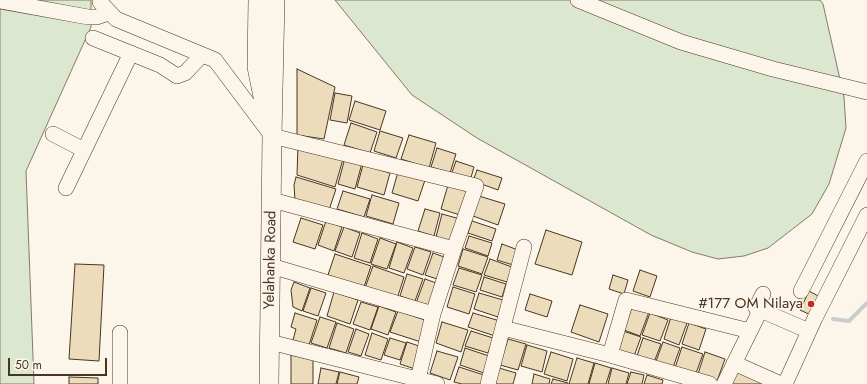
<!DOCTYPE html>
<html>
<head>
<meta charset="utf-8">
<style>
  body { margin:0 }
  #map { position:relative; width:867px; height:384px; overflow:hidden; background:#fbf6e9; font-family:Jost,sans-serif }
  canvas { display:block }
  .scale { position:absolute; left:8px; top:358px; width:99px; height:18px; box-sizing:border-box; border:2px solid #4a3520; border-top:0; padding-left:5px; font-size:12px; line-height:14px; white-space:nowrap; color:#4a3520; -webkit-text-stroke:3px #fbf6e9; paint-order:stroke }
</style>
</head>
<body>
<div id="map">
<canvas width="867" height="384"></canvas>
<div class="scale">50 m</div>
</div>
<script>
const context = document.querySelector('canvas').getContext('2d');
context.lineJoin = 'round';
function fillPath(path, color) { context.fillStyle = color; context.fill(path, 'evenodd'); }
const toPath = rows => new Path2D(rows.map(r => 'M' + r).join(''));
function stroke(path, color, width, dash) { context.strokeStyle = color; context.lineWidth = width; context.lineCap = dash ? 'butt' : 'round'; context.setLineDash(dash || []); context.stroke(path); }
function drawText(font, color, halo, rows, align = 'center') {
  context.font = font + ' Jost,sans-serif'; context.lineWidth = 3; context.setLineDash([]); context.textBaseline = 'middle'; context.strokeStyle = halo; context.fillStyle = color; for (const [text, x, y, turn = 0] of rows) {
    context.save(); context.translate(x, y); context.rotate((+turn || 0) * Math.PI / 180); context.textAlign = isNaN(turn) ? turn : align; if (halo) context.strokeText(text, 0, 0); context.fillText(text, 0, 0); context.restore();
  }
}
const green = toPath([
  [0,0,91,0,91,27,26,171,34,384,0,384,0,0],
  [335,0,820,0,823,4,844,97,846,128,829,184,812,214,768,248,744,256,718,259,692,252,651,235,477,138,412,95,335,0]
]);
const stream = toPath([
  [833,319,849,321,867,303]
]);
const building = toPath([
  [297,69,335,87,324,139,297,135,297,69],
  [335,93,352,96,347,123,330,120,335,93],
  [355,101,386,111,380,130,349,120,355,101],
  [351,123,377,132,370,153,344,145,351,123],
  [380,131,403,138,396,158,374,151,380,131],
  [409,135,436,143,429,168,401,159,409,135],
  [298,146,343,159,335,187,297,175,298,146],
  [437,148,456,154,450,173,431,167,437,148],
  [345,158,362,163,355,189,338,184,345,158],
  [456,161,474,167,470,181,451,175,456,161],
  [363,165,390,173,384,195,357,187,363,165],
  [477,170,502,178,498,190,473,181,477,170],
  [398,172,425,180,418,201,392,193,398,172],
  [296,177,336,189,329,210,295,200,294,185,296,177],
  [448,185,467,191,460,215,441,209,448,185],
  [343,191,370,199,364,217,337,209,343,191],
  [372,195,399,203,393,224,366,216,372,195],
  [479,196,505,204,498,225,473,216,479,196],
  [425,209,440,213,434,236,418,231,425,209],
  [442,214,460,219,453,242,436,237,442,214],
  [301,218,323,225,315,249,293,242,301,218],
  [326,221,342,227,334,251,318,245,326,221],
  [472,221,496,229,492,241,468,233,472,221],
  [344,227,360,233,352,257,335,251,344,227],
  [546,230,582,242,572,275,535,264,546,230],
  [362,233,378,239,370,263,354,258,362,233],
  [469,236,492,243,488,256,465,248,469,236],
  [380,238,396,244,387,269,371,264,380,238],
  [397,242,413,248,404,273,389,268,397,242],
  [502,244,518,250,513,265,497,260,502,244],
  [415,247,431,252,423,275,407,269,415,247],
  [463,249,488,257,482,274,458,266,463,249],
  [433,253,447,258,440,280,425,275,433,253],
  [335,254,371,266,364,287,328,275,335,254],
  [490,259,512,267,507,282,484,275,490,259],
  [75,264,104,265,99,361,69,359,75,264],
  [373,266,404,277,397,299,365,288,373,266],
  [459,268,482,275,476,292,453,285,459,268],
  [640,270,657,276,650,297,633,291,640,270],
  [407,274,423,279,415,301,400,296,407,274],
  [613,275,628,280,624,294,609,289,613,275],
  [484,277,506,284,502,297,480,290,484,277],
  [425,279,439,284,431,308,416,303,425,279],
  [294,282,310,288,302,311,293,307,291,290,294,282],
  [453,287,475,294,469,314,447,307,453,287],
  [311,288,326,293,318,316,303,311,311,288],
  [809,291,822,298,813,316,800,310,809,291],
  [334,292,358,300,350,324,327,316,334,292],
  [479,293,503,300,498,317,474,309,479,293],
  [530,294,552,301,547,317,525,310,530,294],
  [361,302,378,307,370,330,353,324,361,302],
  [580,305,608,314,599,342,571,332,580,305],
  [379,306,396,312,388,335,371,329,379,306],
  [632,307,649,312,640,336,624,330,632,307],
  [398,311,428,321,421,342,390,332,398,311],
  [295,313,317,320,309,345,293,340,296,329,291,327,295,313],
  [473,313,500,321,495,336,468,327,473,313],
  [650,313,668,320,660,341,642,335,650,313],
  [320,317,336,322,327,348,311,343,320,317],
  [671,317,687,323,679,345,664,339,671,317],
  [442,322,468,330,461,352,436,343,442,322],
  [337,323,354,329,346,353,329,348,337,323],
  [689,323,706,329,699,350,682,344,689,323],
  [356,329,369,334,361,356,348,352,356,329],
  [471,331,493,338,488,353,465,346,471,331],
  [623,331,641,337,633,359,615,353,623,331],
  [372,333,388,339,381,360,365,355,372,333],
  [390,338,406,343,400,360,384,355,390,338],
  [643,338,661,344,653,365,636,359,643,338],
  [508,339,526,344,518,370,500,365,508,339],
  [407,342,422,347,415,369,400,364,407,342],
  [663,342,680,348,672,370,655,364,663,342],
  [527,345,547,351,542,372,521,366,527,345],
  [682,347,703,354,695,376,675,368,682,347],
  [465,348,489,356,484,373,460,365,465,348],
  [437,351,458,357,450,380,430,373,437,351],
  [551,352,573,359,567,381,544,374,551,352],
  [705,352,725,359,717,381,698,374,705,352],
  [291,355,313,360,313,384,291,384,291,355],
  [577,358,594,363,588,384,569,384,577,358],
  [595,363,611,368,606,384,589,384,595,363],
  [737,366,775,384,732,384,737,366],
  [459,367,484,375,481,384,462,384,454,382,459,367],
  [321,368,339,372,336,384,318,384,321,368],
  [499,368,516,373,513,384,494,384,499,368],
  [612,368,629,373,626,384,608,384,612,368],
  [340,372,359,377,357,384,337,384,340,372],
  [631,372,644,375,642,384,627,384,631,372],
  [534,374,550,379,549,384,532,384,534,374],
  [647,375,663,380,662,384,644,384,647,375],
  [69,377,98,378,98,384,69,384,69,377],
  [553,379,568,383,568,384,551,384,553,379]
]);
const minor = toPath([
  [100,0,100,2,116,19,215,60,272,136,476,186,454,249],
  [578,0,681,42,773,69,867,92],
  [0,1,88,17,97,17,109,13],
  [93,38,160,65,177,76,185,73,202,55],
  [53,134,84,150],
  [66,188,131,53],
  [272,200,454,249,433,314],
  [271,266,433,314,417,384],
  [801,291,867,161],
  [763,294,756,308,809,331],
  [503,328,610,355,710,384],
  [120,333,120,384],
  [270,342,437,384],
  [610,355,626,300,750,331],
  [734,363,781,384],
  [488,384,524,247],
  [724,384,757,317],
  [785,384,815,318,867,215]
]);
const major = toPath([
  [258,0,257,67,266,111],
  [269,384,272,136,275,0]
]);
const markers = [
  [811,304,4,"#c62828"]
];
const streetNames = [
  ["Yelahanka Road",271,260,-89]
];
const poiNames = [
  ["#177 OM Nilaya",803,304]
];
fillPath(green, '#dce7d0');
stroke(green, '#887966', 1);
stroke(stream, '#c9cecd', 4);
fillPath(building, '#ecdcbc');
stroke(building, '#4a3520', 1);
stroke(minor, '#4a3520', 16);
stroke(major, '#4a3520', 20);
stroke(minor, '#fbf6e9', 15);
stroke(major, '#fbf6e9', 19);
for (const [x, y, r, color] of markers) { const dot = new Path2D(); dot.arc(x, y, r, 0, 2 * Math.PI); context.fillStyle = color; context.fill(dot); stroke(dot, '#fbf6e9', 1.5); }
drawText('15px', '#4a3520', '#fbf6e9', streetNames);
drawText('15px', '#4a3520', '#fbf6e9', poiNames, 'right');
</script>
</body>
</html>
